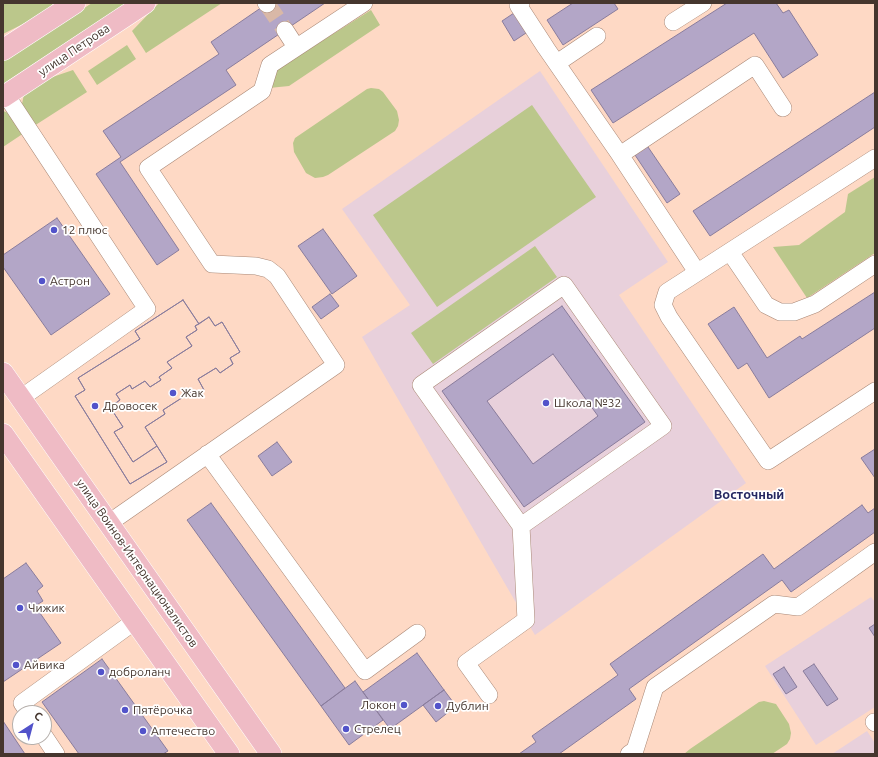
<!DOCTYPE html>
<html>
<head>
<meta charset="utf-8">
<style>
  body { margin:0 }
  #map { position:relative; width:878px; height:757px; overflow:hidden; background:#fed9c5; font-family:Ubuntu,sans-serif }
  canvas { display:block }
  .frame { position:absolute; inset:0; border:4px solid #45362e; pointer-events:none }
  .north { position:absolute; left:12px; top:705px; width:40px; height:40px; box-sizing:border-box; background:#fff; border:1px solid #b5afab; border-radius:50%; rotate:36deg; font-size:11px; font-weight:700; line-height:16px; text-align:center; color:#45362e }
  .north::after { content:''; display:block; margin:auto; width:14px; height:18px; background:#5253ca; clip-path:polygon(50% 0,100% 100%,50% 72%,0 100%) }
</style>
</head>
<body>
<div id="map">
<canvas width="878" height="757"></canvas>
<div class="frame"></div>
<div class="north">С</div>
</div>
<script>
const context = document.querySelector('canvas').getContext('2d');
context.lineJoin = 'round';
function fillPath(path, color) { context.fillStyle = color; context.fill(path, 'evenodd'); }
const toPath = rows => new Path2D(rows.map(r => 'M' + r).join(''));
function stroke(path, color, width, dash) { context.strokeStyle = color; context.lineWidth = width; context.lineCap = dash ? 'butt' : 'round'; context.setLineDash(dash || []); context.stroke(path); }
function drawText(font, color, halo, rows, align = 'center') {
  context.font = font + ' Ubuntu,sans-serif'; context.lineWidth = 3.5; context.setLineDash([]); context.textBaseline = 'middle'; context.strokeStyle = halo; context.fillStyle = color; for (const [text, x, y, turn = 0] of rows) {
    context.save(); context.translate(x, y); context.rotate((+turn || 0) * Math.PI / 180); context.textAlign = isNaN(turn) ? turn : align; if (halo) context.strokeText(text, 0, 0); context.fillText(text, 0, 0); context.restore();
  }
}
const education = toPath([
  [540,71,668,262,619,295,746,483,535,635,526,620,362,337,410,305,342,209],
  [871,597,875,602,875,707,816,745,765,666],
  [867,731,875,743,875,754,832,754]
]);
const green = toPath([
  [3,3,53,3,51,7,41,15,3,34],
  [92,3,126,3,3,84,3,61],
  [159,3,222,3,146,53,132,31],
  [371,10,380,25,289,86,269,88,276,70],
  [127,45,136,59,97,85,88,71],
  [73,70,87,92,34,126,22,104,24,94,38,82],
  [371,88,379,89,383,92,397,111,399,120,398,126,395,131,328,175,323,177,315,178,306,173,294,152,293,143,295,138,367,89],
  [532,105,596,197,437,307,373,215],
  [3,111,9,113,24,133,3,147],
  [875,177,875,253,807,298,773,247,799,245,845,212,848,194],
  [535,246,557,277,433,364,411,333],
  [764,701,776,704,789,724,791,733,790,739,787,744,772,754,684,754,690,749,759,702]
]);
const building = toPath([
  [268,3,325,3,226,70,236,85,120,162,179,250,157,265,96,174,121,157,103,131,219,54,211,42,268,3],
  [573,3,614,3,618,9,563,45,547,20,573,3],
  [727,3,776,3,783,13,789,10,818,55,783,78,754,33,613,123,591,90,727,3],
  [514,13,526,33,514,41,502,21,514,13],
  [875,92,875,127,710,236,693,211,875,92],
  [646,144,680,194,667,203,633,152,646,144],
  [57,218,110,294,51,335,3,267,3,255,57,218],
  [323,229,357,276,332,294,298,246,323,229],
  [875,292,875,328,769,398,747,363,738,369,708,324,734,307,767,358,800,336,802,339,875,292],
  [330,294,339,306,321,319,312,307,330,294],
  [183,300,199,324,195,326,197,330,186,337,192,346,167,362,172,368,159,377,161,380,150,387,145,381,132,389,130,385,116,394,120,400,110,407,123,427,114,432,133,462,157,446,167,462,130,484,75,396,85,390,78,378,140,339,135,331,183,300],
  [183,300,199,324,209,317,215,326,222,322,240,352,230,358,233,364,220,373,216,368,198,379,204,390,194,397,191,392,163,410,165,414,145,427,167,462,130,484,75,396,85,390,78,378,140,339,135,331,183,300],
  [562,306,645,422,524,507,442,391,562,306],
  [553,354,598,416,533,464,487,401,553,354],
  [209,317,215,326,222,322,240,352,230,358,233,364,220,373,216,368,198,379,204,390,194,397,191,392,163,410,165,414,145,427,157,446,133,462,114,432,123,427,110,407,120,400,116,394,130,385,132,389,145,381,150,387,161,380,159,377,172,368,167,362,192,346,186,337,197,330,195,326,209,317],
  [277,442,292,462,272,476,258,456,277,442],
  [875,449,875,478,861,458,875,449],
  [211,503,345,688,321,706,187,520,211,503],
  [862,505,868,513,875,508,875,532,791,592,782,580,629,689,636,699,559,754,519,754,536,742,532,736,618,675,610,664,763,554,774,569,862,505],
  [26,563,43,586,37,591,43,601,35,606,61,643,3,682,3,579,26,563],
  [875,624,875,637,869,628,875,624],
  [417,653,444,690,390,729,363,692,417,653],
  [102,659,168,751,163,754,79,754,42,702,102,659],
  [814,664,838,699,827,706,803,671,814,664],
  [784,667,797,687,786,694,773,674,784,667],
  [355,681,383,720,349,745,321,706,355,681],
  [444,690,456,706,436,722,423,705,444,690],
  [3,721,25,754,3,754,3,721]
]);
const minorTunnel = toPath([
  [267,4,285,30]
]);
const minor = toPath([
  [266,3,267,4],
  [521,3,518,5,546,48,620,155,697,272],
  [673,22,703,3],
  [285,30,296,47],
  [557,63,597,36],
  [6,95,147,309,21,398],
  [620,155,755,65,783,108],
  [875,158,667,292,663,305,669,317,768,461,875,391],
  [730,252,766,305,780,312,794,312,815,304,875,264],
  [207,454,365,671,417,633],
  [109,523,336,365,277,276,268,269,256,266,212,264,148,168,262,91,270,65,364,3],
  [489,695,466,663,526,620,521,526,663,426,564,285,421,385,521,526],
  [29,713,22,703,135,621],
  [874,722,875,723],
  [44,736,56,754],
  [629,754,635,750,655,687,774,604,798,607,875,552]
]);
const major = toPath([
  [3,50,75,3],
  [3,97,145,3],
  [3,373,271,754],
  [3,434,229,754]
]);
const markers = [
  [54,230,4,"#5253ca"],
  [42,281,4,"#5253ca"],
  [173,393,4,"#5253ca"],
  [546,403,4,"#5253ca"],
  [95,406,4,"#5253ca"],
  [20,608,4,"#5253ca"],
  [16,665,4,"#5253ca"],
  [101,672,4,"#5253ca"],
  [404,705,4,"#5253ca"],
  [438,706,4,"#5253ca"],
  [125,710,4,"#5253ca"],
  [346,729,4,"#5253ca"],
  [143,731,4,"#5253ca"]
];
const streetNames = [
  ["улица Петрова",74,50,-34],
  ["улица Воинов-Интернационалистов",137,563,55]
];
const poiNames = [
  ["12 плюс",62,230],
  ["Астрон",50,281],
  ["Жак",181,393],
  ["Школа №32",554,403],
  ["Дровосек",103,406],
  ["Чижик",28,608],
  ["Айвика",24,665],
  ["доброланч",109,672],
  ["Локон",396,705,"right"],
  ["Дублин",446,706],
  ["Пятёрочка",133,710],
  ["Стрелец",354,729],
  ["Аптечество",151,731]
];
const neighbourhoodNames = [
  ["Восточный",749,495]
];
fillPath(education, '#e8d0db');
fillPath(green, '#bbc78b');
fillPath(building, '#b3a6c7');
stroke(building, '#897c9c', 1);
stroke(minorTunnel, '#d9b8a7', 17, [17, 8]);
stroke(minor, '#a98775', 18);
stroke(major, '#fff', 22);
stroke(minor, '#fff', 17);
stroke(major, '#efbbc5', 21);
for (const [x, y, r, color] of markers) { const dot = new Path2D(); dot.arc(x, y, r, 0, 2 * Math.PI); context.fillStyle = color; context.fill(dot); stroke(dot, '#fff', 1.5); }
drawText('12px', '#45362e', '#fff', streetNames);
drawText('12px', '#45362e', '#fff', poiNames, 'left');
drawText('bold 13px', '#252761', '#fff', neighbourhoodNames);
</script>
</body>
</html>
